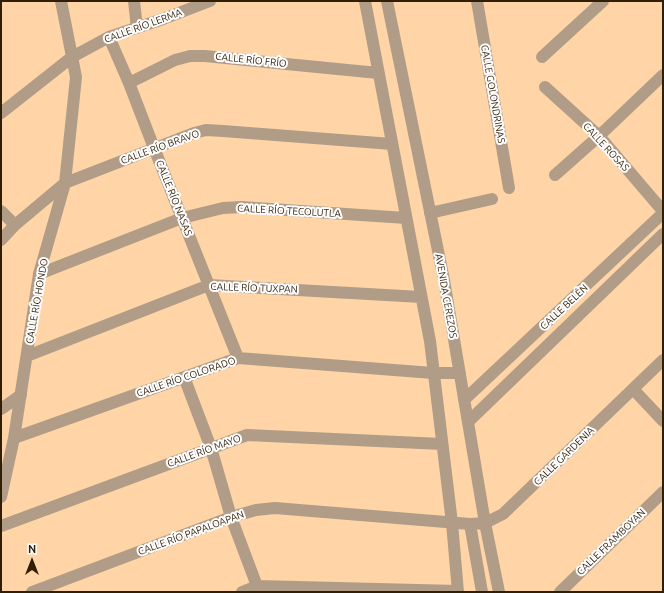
<!DOCTYPE html>
<html>
<head>
<meta charset="utf-8">
<style>
  body { margin:0 }
  #map { position:relative; width:664px; height:593px; overflow:hidden; background:#ffd5a7; font-family:Ubuntu,sans-serif }
  canvas { display:block }
  .frame { position:absolute; inset:0; border:2px solid #311e06; pointer-events:none }
  .north { position:absolute; left:12px; top:541px; width:40px; height:40px; -webkit-text-stroke:3px #fefefe; paint-order:stroke; rotate:0deg; font-size:11px; font-weight:700; line-height:16px; text-align:center; color:#311e06 }
  .north::after { content:''; display:block; margin:auto; width:14px; height:18px; background:#311e06; clip-path:polygon(50% 0,100% 100%,50% 72%,0 100%) }
</style>
</head>
<body>
<div id="map">
<canvas width="664" height="593"></canvas>
<div class="frame"></div>
<div class="north">N</div>
</div>
<script>
const context = document.querySelector('canvas').getContext('2d');
context.lineJoin = 'round';
const toPath = rows => new Path2D(rows.map(r => 'M' + r).join(''));
function stroke(path, color, width, dash) { context.strokeStyle = color; context.lineWidth = width; context.lineCap = dash ? 'butt' : 'round'; context.setLineDash(dash || []); context.stroke(path); }
function drawText(font, color, halo, rows, align = 'center') {
  context.font = font + ' Ubuntu,sans-serif'; context.lineWidth = 4; context.setLineDash([]); context.textBaseline = 'middle'; context.strokeStyle = halo; context.fillStyle = color; for (const [text, x, y, turn = 0] of rows) {
    context.save(); context.translate(x, y); context.rotate((+turn || 0) * Math.PI / 180); context.textAlign = isNaN(turn) ? turn : align; if (halo) context.strokeText(text, 0, 0); context.fillText(text, 0, 0); context.restore();
  }
}
const minor = toPath([
  [134,1,137,28],
  [365,1,430,341,452,523,458,592],
  [387,1,444,280,485,523,499,592],
  [477,1,509,188],
  [109,37,129,83,154,148,238,358],
  [542,57,603,1],
  [129,83,175,60,190,56,205,56,378,73],
  [545,87,599,136,663,211],
  [1,113,72,57,109,37,163,19,210,1],
  [555,175,599,136,663,75],
  [1,211,15,225],
  [430,213,492,199],
  [1,240,15,225,65,183,194,133,206,130,223,131,392,144],
  [39,274,182,218,223,208,241,207,406,218],
  [27,356,209,285,421,297],
  [184,377,211,448,231,517,257,586,258,592],
  [633,389,663,421],
  [464,400,663,213],
  [1,409,21,395],
  [468,422,663,234],
  [14,438,238,358,433,373,460,373],
  [1,497,14,438,39,274,65,183,76,77,61,1],
  [470,524,482,592],
  [1,526,247,435,442,444],
  [32,592,231,517,256,510,275,508,470,524,485,523,503,514,663,360],
  [242,592,257,586,458,591],
  [560,592,663,492]
]);
const streetNames = [
  ["CALLE RÍO LERMA",143,26,-20],
  ["CALLE RÍO FRÍO",251,60,6],
  ["CALLE GOLONDRINAS",493,94,80],
  ["CALLE RÍO BRAVO",160,147,-20],
  ["CALLE ROSAS",606,147,47],
  ["CALLE RÍO NASAS",174,198,68],
  ["CALLE RÍO TECOLUTLA",289,211,3],
  ["CALLE RÍO TUXPAN",254,288,2],
  ["AVENIDA CEREZOS",446,296,80],
  ["CALLE RÍO HONDO",37,301,-80],
  ["CALLE BELÉN",564,307,-43],
  ["CALLE RÍO COLORADO",186,377,-19],
  ["CALLE RÍO MAYO",204,451,-20],
  ["CALLE GARDENIA",564,456,-44],
  ["CALLE RÍO PAPALOAPAN",191,533,-20],
  ["CALLE FRAMBOYAN",611,542,-44]
];
stroke(minor, '#b19d87', 12);
drawText('10px', '#311e06', '#fefefe', streetNames);
</script>
</body>
</html>
